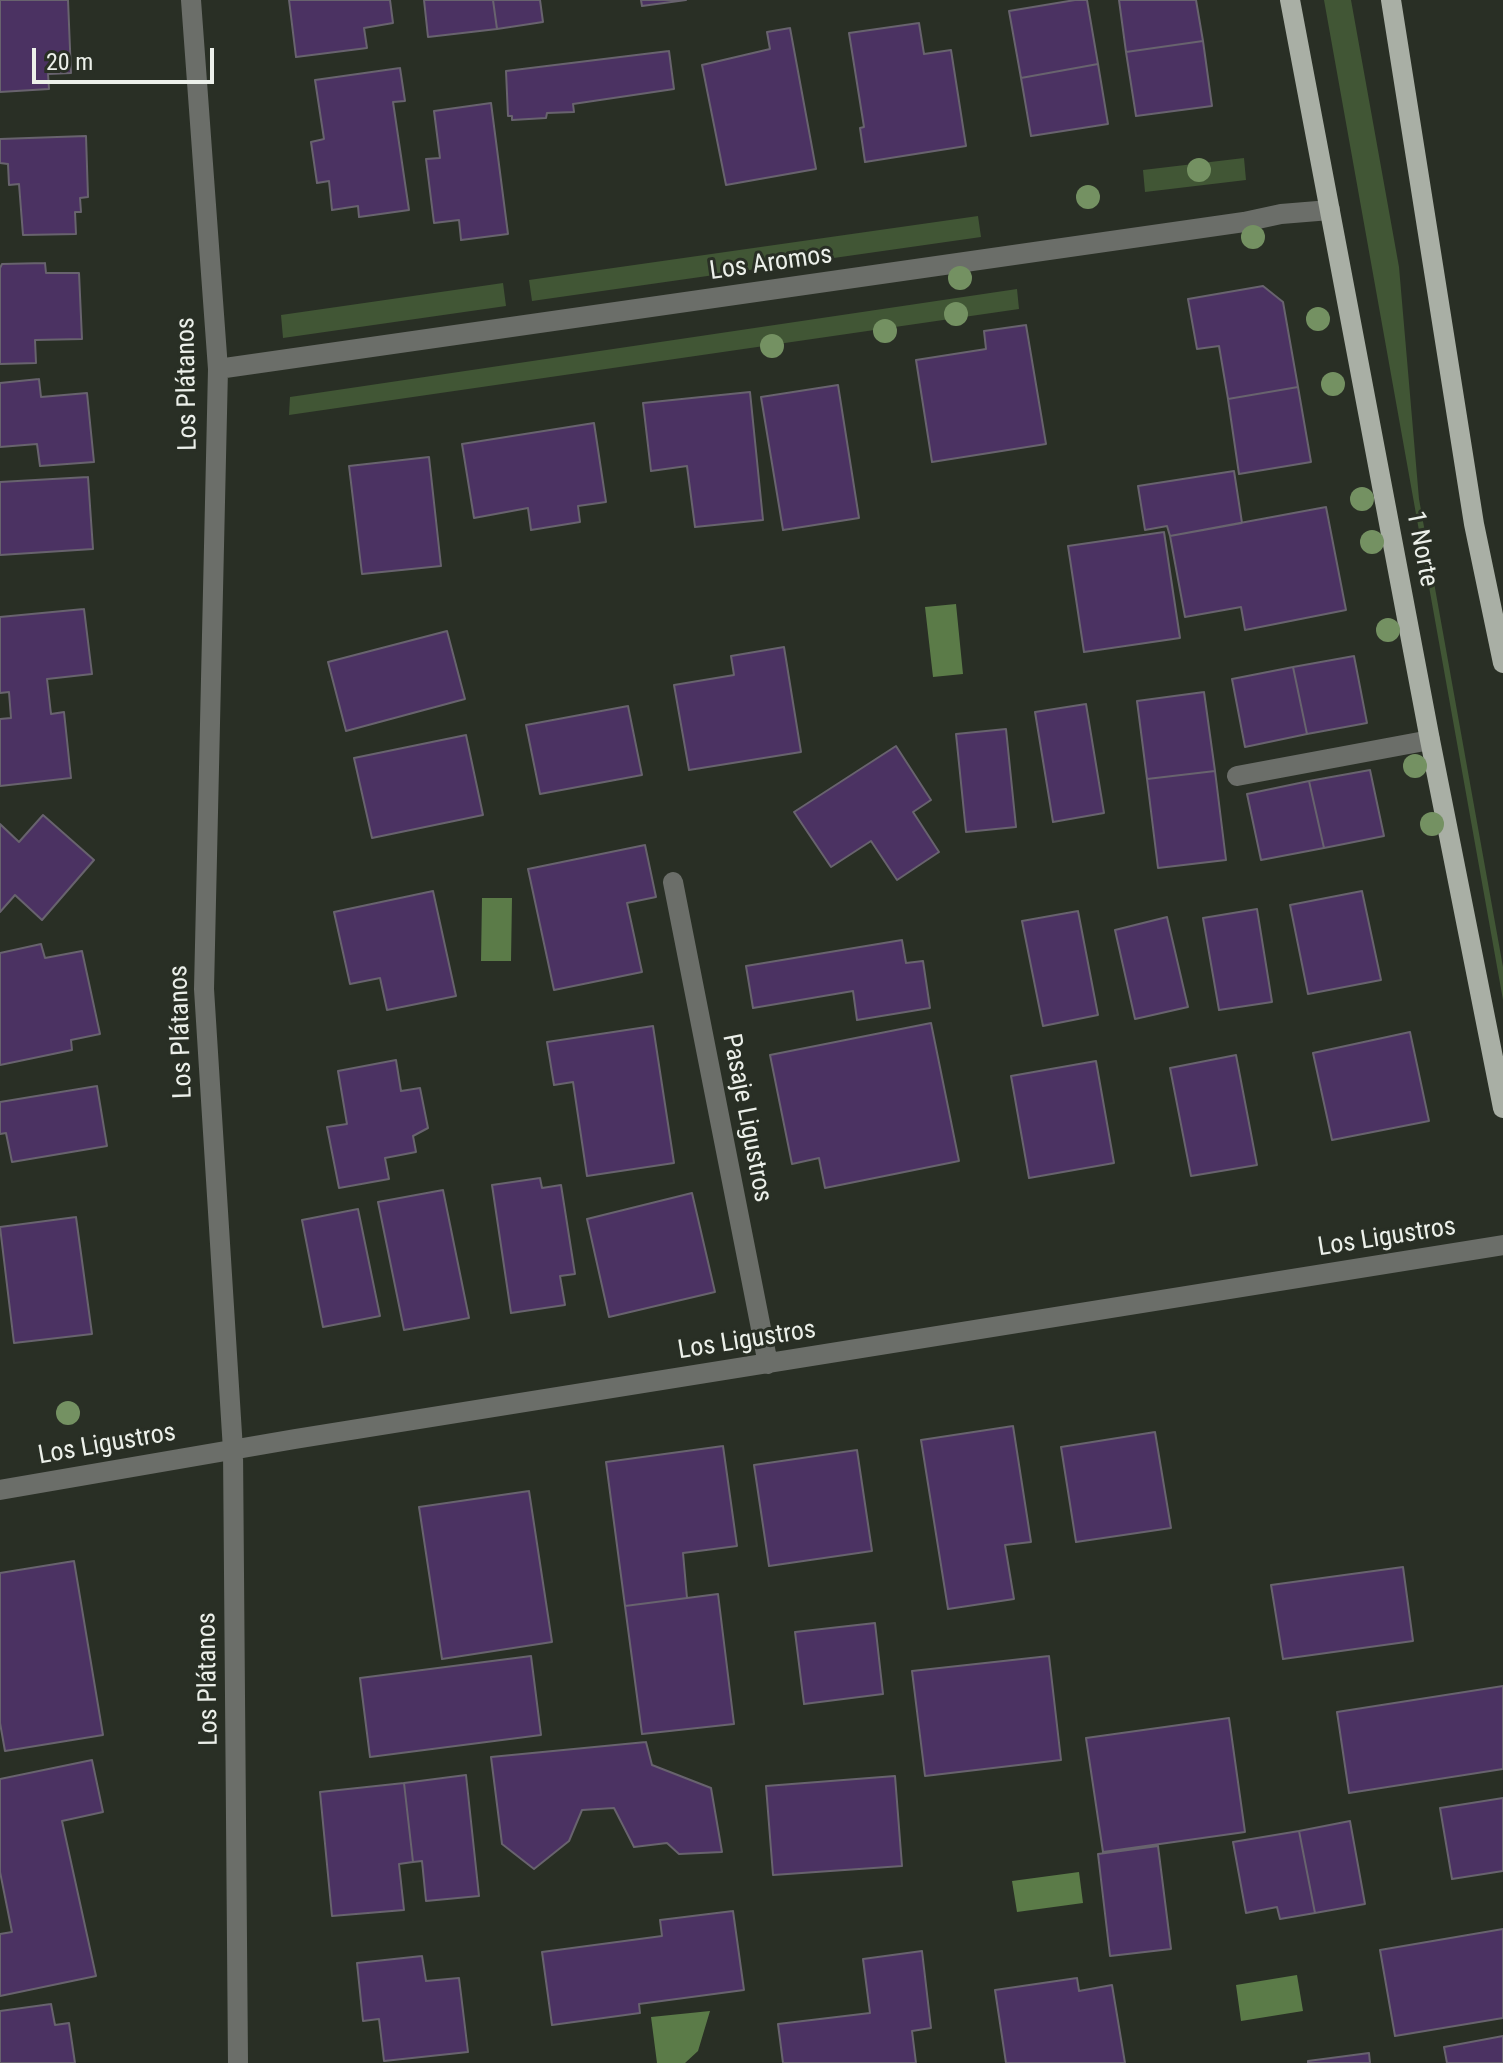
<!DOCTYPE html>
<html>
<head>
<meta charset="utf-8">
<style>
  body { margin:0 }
  #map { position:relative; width:1503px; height:2063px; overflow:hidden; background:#292f25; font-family:"Roboto Condensed",sans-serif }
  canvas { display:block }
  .scale { position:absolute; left:32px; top:48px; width:182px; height:36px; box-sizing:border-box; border:4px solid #ecf0ea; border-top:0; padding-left:10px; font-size:24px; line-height:28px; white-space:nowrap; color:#ecf0ea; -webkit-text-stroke:6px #292f25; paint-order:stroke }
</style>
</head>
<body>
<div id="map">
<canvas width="1503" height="2063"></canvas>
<div class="scale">20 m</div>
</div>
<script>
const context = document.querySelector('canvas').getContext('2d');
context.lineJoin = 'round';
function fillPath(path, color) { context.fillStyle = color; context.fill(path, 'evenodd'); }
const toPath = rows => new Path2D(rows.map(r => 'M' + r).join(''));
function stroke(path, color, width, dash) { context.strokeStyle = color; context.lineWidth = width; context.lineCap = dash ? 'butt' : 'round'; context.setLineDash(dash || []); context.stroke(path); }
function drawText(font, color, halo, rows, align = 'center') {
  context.font = font + ' "Roboto Condensed",sans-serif'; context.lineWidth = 6; context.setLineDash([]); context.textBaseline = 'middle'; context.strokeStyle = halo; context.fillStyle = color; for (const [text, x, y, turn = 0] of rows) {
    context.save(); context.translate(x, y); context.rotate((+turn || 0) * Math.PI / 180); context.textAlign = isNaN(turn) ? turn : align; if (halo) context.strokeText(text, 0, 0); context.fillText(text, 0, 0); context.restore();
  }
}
const green = toPath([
  [1324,0,1351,0,1399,267,1419,499,1503,967,1503,1000],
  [1244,158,1246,180,1145,192,1143,170],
  [978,216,981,237,532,301,529,280],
  [503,283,506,306,283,338,281,315],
  [1017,289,1019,309,289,415,290,397]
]);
const water = toPath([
  [956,604,963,674,933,677,925,607],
  [482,898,512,898,511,961,481,961],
  [1079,1872,1083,1903,1017,1912,1012,1881],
  [1297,1975,1303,2011,1241,2021,1236,1985],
  [710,2011,698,2051,685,2063,657,2063,651,2017]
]);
const building = toPath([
  [0,0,68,0,71,73,48,74,49,89,0,92,0,0],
  [289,0,390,0,393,23,364,28,367,48,296,57,289,0],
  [424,0,493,0,497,29,428,37,424,0],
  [493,0,540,0,543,22,497,29,493,0],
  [641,0,686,0,642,6,641,0],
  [1075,0,1087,0,1098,64,1021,78,1009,11,1075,0],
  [1119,0,1196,0,1203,41,1126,52,1119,0],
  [919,23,924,54,951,50,966,146,865,162,860,128,864,127,849,33,919,23],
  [790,28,816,169,726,185,702,65,770,49,767,32,790,28],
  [1203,41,1212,106,1136,116,1126,52,1203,41],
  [669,51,674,89,573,104,574,112,547,113,546,118,512,120,512,116,508,116,506,71,669,51],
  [1098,64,1108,124,1031,136,1021,78,1098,64],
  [400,68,405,101,393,102,409,210,359,217,358,206,332,210,329,181,317,183,311,142,324,139,315,80,400,68],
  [491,103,508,234,461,240,459,220,434,223,426,159,440,158,434,111,491,103],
  [86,136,88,197,80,198,81,212,75,212,76,234,23,235,19,184,9,185,8,164,0,163,0,139,86,136],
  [45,263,46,273,79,273,82,339,35,340,36,363,0,364,0,268,2,264,45,263],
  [1263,286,1283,302,1298,387,1228,399,1219,346,1197,349,1188,299,1263,286],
  [1026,325,1046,444,932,462,916,360,986,349,984,331,1026,325],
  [39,379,41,397,87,393,94,462,40,466,37,444,0,447,0,383,39,379],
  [838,385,859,518,783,530,761,397,838,385],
  [1298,387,1311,462,1239,474,1228,399,1298,387],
  [750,392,763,520,695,527,687,466,651,471,643,403,750,392],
  [594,423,606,502,578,506,580,522,531,530,528,508,474,518,462,444,594,423],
  [429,457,441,566,362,574,349,466,429,457],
  [1234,471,1242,523,1170,536,1167,526,1145,530,1138,486,1234,471],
  [88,477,93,549,0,555,0,482,88,477],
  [1326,507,1346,610,1245,630,1241,607,1185,617,1170,536,1326,507],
  [1164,532,1180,638,1084,652,1068,546,1164,532],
  [84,609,92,674,47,679,51,714,64,712,71,778,0,786,0,719,11,718,9,692,0,693,0,617,84,609],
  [447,631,465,699,346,731,328,662,447,631],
  [784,647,801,752,689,770,674,685,734,675,731,656,784,647],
  [1354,656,1367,723,1307,734,1293,667,1354,656],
  [1293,667,1307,734,1245,747,1232,679,1293,667],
  [1204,692,1215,771,1147,779,1137,701,1204,692],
  [1086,704,1104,813,1053,822,1035,712,1086,704],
  [628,706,642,775,540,794,526,725,628,706],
  [1006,729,1016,827,966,832,956,734,1006,729],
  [466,735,483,815,372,838,354,758,466,735],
  [896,746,931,800,913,812,939,852,897,880,871,841,831,867,794,812,896,746],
  [1370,770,1384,836,1324,848,1309,781,1370,770],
  [1215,771,1226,860,1158,868,1147,779,1215,771],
  [1309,781,1324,848,1261,860,1247,794,1309,781],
  [43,815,94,860,42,920,15,895,0,912,0,824,19,842,43,815],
  [645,845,656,897,627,903,642,972,554,990,528,869,645,845],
  [433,891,456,996,387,1010,380,978,350,984,334,912,433,891],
  [1362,891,1381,980,1308,994,1290,905,1362,891],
  [1257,909,1272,1002,1219,1010,1203,918,1257,909],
  [1078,911,1098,1015,1043,1026,1022,921,1078,911],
  [1167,917,1188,1007,1135,1019,1115,930,1167,917],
  [902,940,906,963,923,961,930,1008,857,1020,853,991,753,1008,746,966,902,940],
  [41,944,45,958,82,951,100,1034,71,1040,72,1050,0,1065,0,953,41,944],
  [931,1023,959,1161,825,1188,819,1158,792,1164,770,1055,931,1023],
  [653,1026,674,1163,587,1176,573,1082,554,1085,547,1042,653,1026],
  [1410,1032,1429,1121,1332,1140,1313,1053,1410,1032],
  [1236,1055,1257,1165,1191,1176,1170,1068,1236,1055],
  [396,1060,401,1091,420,1088,428,1128,413,1136,416,1152,385,1158,389,1179,339,1188,327,1127,347,1124,338,1071,396,1060],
  [1096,1061,1114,1163,1029,1178,1011,1076,1096,1061],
  [97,1086,107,1146,12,1162,6,1133,0,1134,0,1102,97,1086],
  [540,1178,542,1188,561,1185,575,1274,560,1276,565,1305,511,1313,492,1185,540,1178],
  [443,1190,469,1318,404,1330,378,1202,443,1190],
  [692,1193,715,1292,609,1317,587,1219,692,1193],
  [358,1209,380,1316,323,1327,302,1220,358,1209],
  [76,1217,92,1334,14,1343,0,1227,76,1217],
  [1013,1426,1031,1542,1005,1545,1014,1599,948,1609,921,1440,1013,1426],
  [1155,1432,1171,1528,1076,1542,1061,1447,1155,1432],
  [723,1446,737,1546,683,1553,687,1598,625,1606,606,1462,723,1446],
  [857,1450,872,1551,769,1566,754,1465,857,1450],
  [529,1491,552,1642,442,1659,419,1507,529,1491],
  [74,1561,103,1735,5,1751,0,1723,0,1573,74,1561],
  [1403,1567,1413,1641,1283,1659,1271,1585,1403,1567],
  [718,1594,734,1724,642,1734,625,1606,718,1594],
  [875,1623,883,1694,804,1704,795,1632,875,1623],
  [531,1656,541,1735,370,1757,360,1678,531,1656],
  [1049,1656,1061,1760,925,1776,912,1671,1049,1656],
  [1503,1686,1503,1769,1349,1793,1337,1712,1503,1686],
  [1229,1718,1245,1832,1103,1852,1086,1738,1229,1718],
  [646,1742,652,1765,711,1788,722,1852,679,1854,667,1843,634,1847,614,1808,582,1810,569,1841,534,1869,502,1844,491,1757,646,1742],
  [92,1760,103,1812,62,1821,96,1976,0,1996,0,1934,12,1932,0,1872,0,1779,92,1760],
  [466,1775,479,1896,426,1901,422,1861,413,1862,404,1783,466,1775],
  [895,1776,902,1866,773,1875,766,1786,895,1776],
  [404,1783,413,1862,399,1864,404,1910,332,1916,320,1792,404,1783],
  [1503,1798,1503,1871,1452,1879,1440,1808,1503,1798],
  [1350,1821,1365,1904,1315,1913,1299,1831,1350,1821],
  [1299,1831,1315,1913,1280,1919,1277,1907,1246,1913,1233,1842,1299,1831],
  [1158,1846,1171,1949,1110,1956,1098,1854,1158,1846],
  [733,1911,744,1990,639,2004,640,2013,552,2025,542,1952,662,1936,660,1920,733,1911],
  [1503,1929,1503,2018,1395,2036,1380,1950,1503,1929],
  [922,1951,931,2028,912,2031,916,2063,783,2063,778,2024,870,2013,863,1959,922,1951],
  [422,1956,426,1981,459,1978,468,2052,384,2061,379,2019,363,2021,357,1963,422,1956],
  [1077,1978,1079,1991,1112,1985,1125,2063,1006,2063,995,1990,1077,1978],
  [51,2004,55,2025,69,2023,75,2063,0,2063,0,2011,51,2004],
  [1503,2036,1503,2063,1447,2063,1444,2047,1503,2036],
  [1369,2053,1370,2063,1308,2063,1308,2061,1369,2053]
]);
const minor = toPath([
  [191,0,218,369,204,989,233,1450,238,2063],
  [218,369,1244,222,1281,214,1330,210],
  [1237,776,1430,740],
  [673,882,768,1364],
  [0,1490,295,1439,1503,1245]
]);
const primary = toPath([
  [1290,0,1430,740,1503,1108],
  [1391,0,1474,524,1503,663]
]);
const trees = [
  [1199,170],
  [1088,197],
  [1253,237],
  [960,278],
  [956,314],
  [1318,319],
  [885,331],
  [772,346],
  [1333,384],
  [1362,499],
  [1372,542],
  [1388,630],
  [1415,766],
  [1432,824],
  [68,1413]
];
const streetNames = [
  ["Los Aromos",771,264,-8],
  ["Los Plátanos",188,384,-91],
  ["1 Norte",1421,549,79],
  ["Los Plátanos",182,1032,-92],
  ["Pasaje Ligustros",746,1118,79],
  ["Los Ligustros",1387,1238,-9],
  ["Los Ligustros",747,1341,-9],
  ["Los Ligustros",107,1445,-10],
  ["Los Plátanos",209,1679,-91]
];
fillPath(green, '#415635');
fillPath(water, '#5b7b48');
fillPath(building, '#4b3262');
stroke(building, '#68636e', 2);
stroke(minor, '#6b6e69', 20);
stroke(primary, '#a9afa5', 20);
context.fillStyle = '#749162';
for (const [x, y] of trees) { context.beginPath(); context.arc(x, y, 12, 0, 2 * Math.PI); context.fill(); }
drawText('26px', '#ecf0ea', '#292f25', streetNames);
</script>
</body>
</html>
